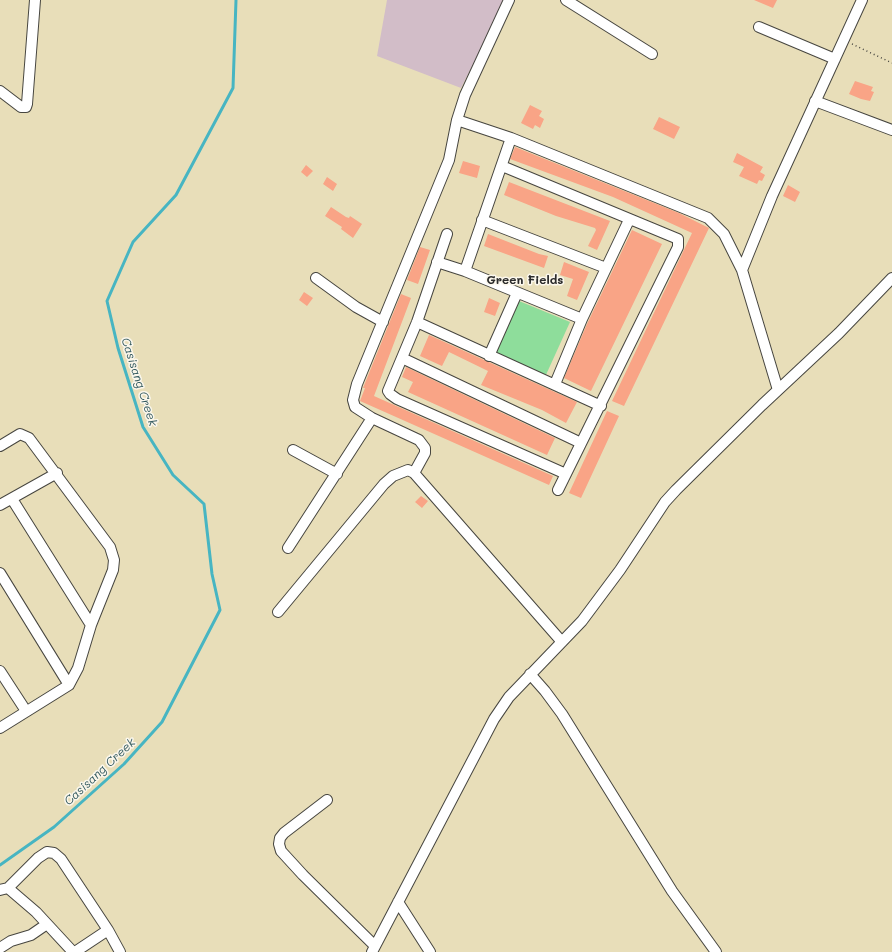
<!DOCTYPE html>
<html>
<head>
<meta charset="utf-8">
<style>
  body { margin:0 }
  canvas { display:block; background:#e8deb9 }
</style>
</head>
<body>
<canvas width="892" height="952"></canvas>
<script>
const context = document.querySelector('canvas').getContext('2d');
context.lineJoin = 'round';
function fillPath(path, color) { context.fillStyle = color; context.fill(path, 'evenodd'); }
const toPath = rows => new Path2D(rows.map(r => 'M' + r).join(''));
function stroke(path, color, width, dash) { context.strokeStyle = color; context.lineWidth = width; context.lineCap = dash ? 'butt' : 'round'; context.setLineDash(dash || []); context.stroke(path); }
function drawText(font, color, halo, rows, align = 'center') {
  context.font = font + ' Mali,sans-serif'; context.lineWidth = 3; context.setLineDash([]); context.textBaseline = 'middle'; context.strokeStyle = halo; context.fillStyle = color; for (const [text, x, y, turn = 0] of rows) {
    context.save(); context.translate(x, y); context.rotate((+turn || 0) * Math.PI / 180); context.textAlign = isNaN(turn) ? turn : align; if (halo) context.strokeText(text, 0, 0); context.fillText(text, 0, 0); context.restore();
  }
}
const industrial = toPath([
  [387,0,506,0,461,88,377,56]
]);
const green = toPath([
  [519,301,570,322,545,377,493,354]
]);
const stream = toPath([
  [0,865,54,827,124,764,162,722,220,610,212,574,204,504,173,475,143,427,118,348,107,301,133,242,176,195,233,88,236,0]
]);
const building = toPath([
  [754,0,777,0,773,8],
  [855,81,873,87,871,91,874,92,870,101,861,99,849,94],
  [530,105,542,111,539,116,544,119,540,128,535,125,533,129,521,123],
  [659,117,680,127,674,139,653,129],
  [515,147,679,213,709,228,624,406,612,401,692,233,613,197,510,159],
  [737,153,763,167,760,172,765,175,762,181,759,180,757,184,739,176,744,167,733,162],
  [463,161,480,166,477,178,459,173],
  [306,165,313,171,307,177,301,172],
  [327,177,337,184,333,191,323,184],
  [509,182,610,221,597,250,588,246,596,230,595,228,556,216,504,195],
  [788,185,800,192,795,202,783,196],
  [331,207,346,217,349,218,350,216,362,224,353,238,341,229,342,227,325,216],
  [632,230,662,244,591,391,564,378,587,324],
  [488,234,539,254,548,256,544,268,484,246],
  [420,247,430,250,418,284,407,280],
  [564,262,589,272,577,300,567,296,573,279,560,275],
  [304,292,313,298,307,306,299,300],
  [401,294,411,298,374,396,553,476,549,485,360,401,365,388,363,388],
  [489,298,500,303,495,316,484,312],
  [429,335,577,402,566,423,542,410,481,385,488,371,449,352,442,366,420,356],
  [406,367,555,438,547,455,408,392,413,382,402,377],
  [607,411,619,416,581,498,569,493],
  [421,496,428,501,422,508,415,502]
]);
const path = toPath([
  [852,44,892,63]
]);
const minor = toPath([
  [566,0,652,54],
  [759,27,835,59],
  [0,91,21,107,26,107,27,104,35,0],
  [815,101,892,130],
  [457,120,511,138,708,218,724,234,742,270],
  [502,166,678,239,678,247,558,490],
  [482,220,606,268],
  [447,234,417,322,388,391,390,394,397,399,566,474],
  [437,262,465,271,582,319],
  [465,271,511,138],
  [316,278,356,307,383,322],
  [417,322,601,406],
  [489,356,517,293],
  [402,358,581,443],
  [555,384,582,319,629,220],
  [778,390,742,270,772,196,862,0],
  [0,446,20,434,29,438,110,547,114,560,113,570,91,625,78,668,69,685,0,728],
  [293,450,337,474],
  [414,473,425,453,425,448,419,440,372,418,355,407,353,400,357,384,449,160,457,120,465,95,509,0],
  [12,499,91,625],
  [0,505,57,473],
  [288,548,372,418],
  [0,573,69,685],
  [278,612,384,484,393,476,408,470,414,473,562,642],
  [0,671,26,711],
  [530,674,545,691,562,714,672,891,716,952],
  [327,800,284,833,280,838,279,844,281,851,303,875,375,946],
  [8,888,36,912,73,952],
  [0,890,8,888,38,858,47,852,54,853,61,859,108,930,120,952],
  [398,902,430,952],
  [0,948,11,941,31,935,47,924],
  [75,952,108,930],
  [372,952,494,719,509,697,582,621,620,570,665,502,676,490,762,405,839,333,892,278]
]);
const neighbourhoodNames = [
  ["Green Fields",525,280]
];
const waterNames = [
  ["Casisang Creek",139,382,72],
  ["Casisang Creek",100,772,-43]
];
fillPath(industrial, '#d2bdc8');
fillPath(green, '#8edd9b');
stroke(stream, '#47b5c2', 3);
fillPath(building, '#f9a486');
stroke(minor, '#474640', 12);
stroke(path, '#474640', 1.5, [1, 3]);
stroke(minor, '#fff', 10);
drawText('bold 12px', '#2b2b2b', '#fbf7ec', neighbourhoodNames);
drawText('italic 12px', '#355b60', '#fbf7ec', waterNames);
</script>
</body>
</html>
